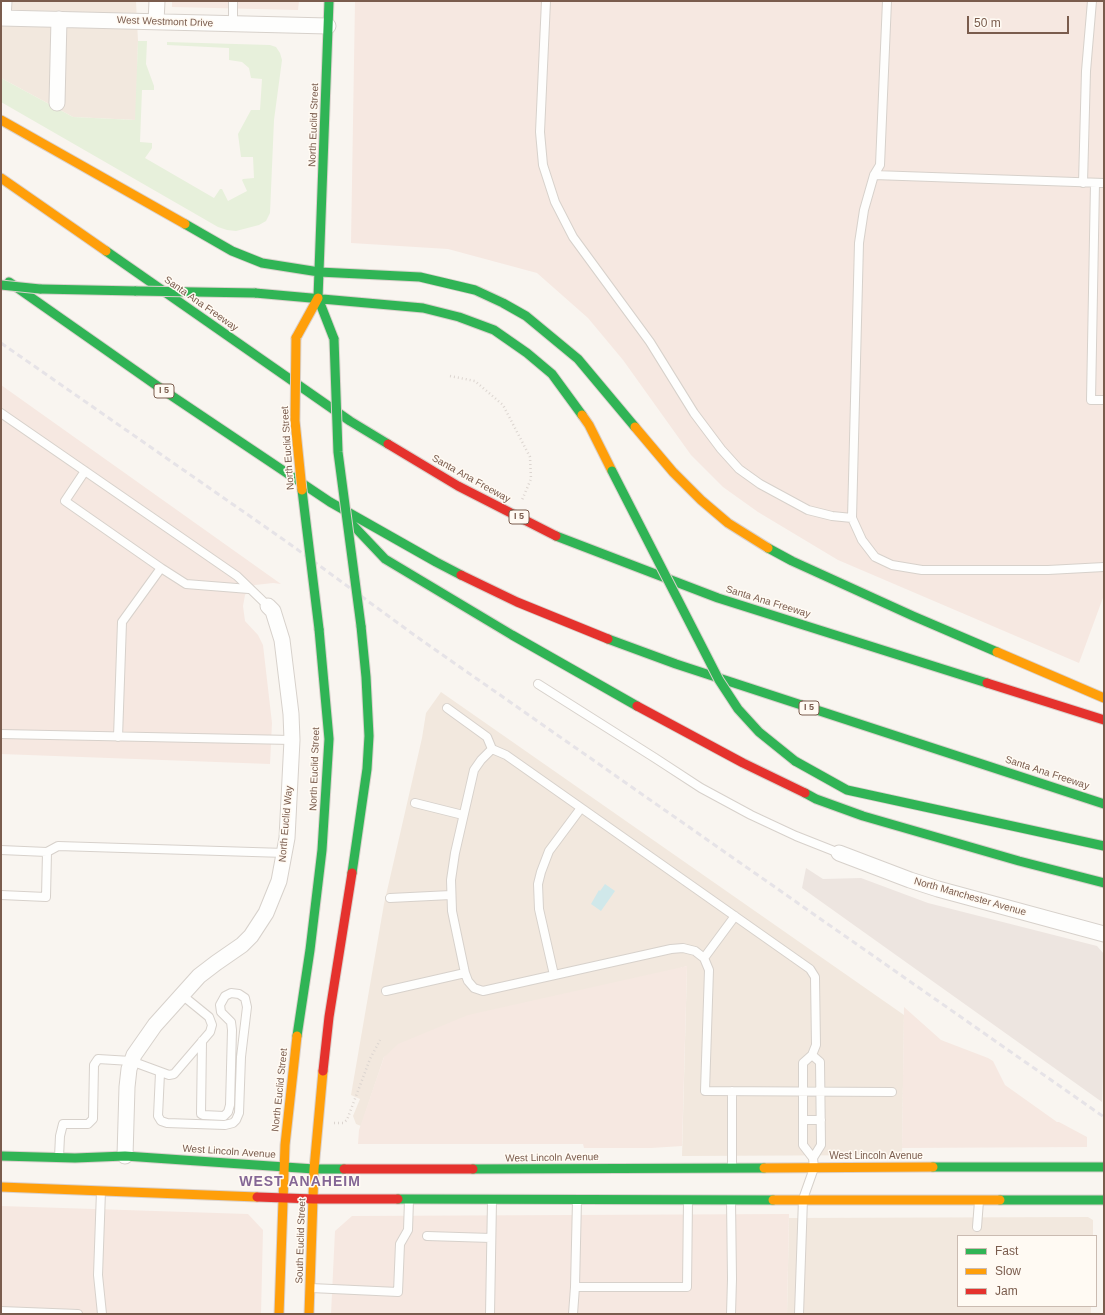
<!DOCTYPE html>
<html>
<head>
<meta charset="utf-8">
<style>
  body { margin:0 }
  #map { position:relative; width:1105px; height:1315px; overflow:hidden; background:#f9f5f0; font-family:Helvetica,sans-serif }
  canvas { display:block }
  .frame { position:absolute; inset:0; border:2px solid #7a5c4d; pointer-events:none }
  .legend { position:absolute; left:957px; top:1235px; width:140px; height:72px; box-sizing:border-box; background:#fffaf3; border:1px solid #cabbb1; margin:0; padding:5px 7px; list-style:none; font-size:12px; color:#7a5c4d }
  .legend li { display:flex; align-items:center; gap:8px; height:20px }
  .legend b { width:20px; border:1px solid #cabbb1 }
  .scale { position:absolute; left:967px; top:16px; width:102px; height:18px; box-sizing:border-box; border:2px solid #7a5c4d; border-top:0; padding-left:5px; font-size:12px; line-height:14px; white-space:nowrap; color:#7a5c4d; -webkit-text-stroke:3px #fffaf3; paint-order:stroke }
</style>
</head>
<body>
<div id="map">
<canvas width="1105" height="1315"></canvas>
<div class="frame"></div>
<ul class="legend">
<li><b style="height:5px;background:#30b455"></b>Fast</li>
<li><b style="height:5px;background:#ff9f0a"></b>Slow</li>
<li><b style="height:5px;background:#e5322d"></b>Jam</li>
</ul>
<div class="scale">50 m</div>
</div>
<script>
const context = document.querySelector('canvas').getContext('2d');
context.lineJoin = 'round';
function fillPath(path, color) { context.fillStyle = color; context.fill(path, 'evenodd'); }
const toPath = rows => new Path2D(rows.map(r => 'M' + r).join(''));
function stroke(path, color, width, dash) { context.strokeStyle = color; context.lineWidth = width; context.lineCap = dash ? 'butt' : 'round'; context.setLineDash(dash || []); context.stroke(path); }
function drawText(font, color, halo, rows, align = 'center') {
  context.font = font + ' Helvetica,sans-serif'; context.lineWidth = 3; context.setLineDash([]); context.textBaseline = 'middle'; context.strokeStyle = halo; context.fillStyle = color; for (const [text, x, y, turn = 0] of rows) {
    context.save(); context.translate(x, y); context.rotate((+turn || 0) * Math.PI / 180); context.textAlign = isNaN(turn) ? turn : align; if (halo) context.strokeText(text, 0, 0); context.fillText(text, 0, 0); context.restore();
  }
}
const residential = toPath([
  [1,1,136,1,138,41,136,120,73,117,1,78],
  [441,692,904,1015,902,1155,682,1156,687,966,384,1057,361,1126,356,1124,353,1116,360,1099,351,1095,384,904,422,738,426,713],
  [1088,1217,1093,1220,1093,1236,958,1236,958,1306,1091,1306,1091,1314,787,1314,789,1218]
]);
const commercial = toPath([
  [172,1,299,1,298,10,172,7],
  [355,1,1104,1,1104,595,1079,663,838,560,758,512,723,487,691,455,623,360,588,318,537,273,448,249,351,243],
  [1,385,281,584,273,583,255,585,249,589,245,595,243,606,245,621,258,635,263,645,272,723,270,764,1,754],
  [687,966,682,1146,651,1148,584,1148,583,1144,358,1144,359,1130,384,1057,398,1044,468,1015],
  [904,1007,941,1040,988,1058,993,1061,1005,1085,1057,1122,1059,1122,1087,1137,1087,1147,902,1148],
  [1,1206,248,1214,263,1230,261,1314,1,1314],
  [789,1214,787,1314,331,1314,335,1231,352,1216]
]);
const industrial = toPath([
  [806,868,823,879,861,878,928,903,1097,946,1104,954,1104,1037,1102,1102,802,888]
]);
const green = toPath([
  [138,41,147,41,146,64,154,86,154,90,142,90,140,142,152,143,152,148,145,158,214,198,220,189,222,189,228,201,247,191,242,180,243,179,254,178,253,157,241,157,238,134,251,110,260,110,262,79,251,78,249,68,242,62,229,60,229,48,167,45,167,42,270,45,276,47,280,53,282,60,274,120,270,213,266,221,259,225,236,231,227,230,218,227,1,102,1,78,73,117,135,120]
]);
const water = toPath([
  [605,884,615,891,601,911,591,904,599,890,600,891]
]);
const path = toPath([
  [450,376,475,381,503,405,530,457,531,479,522,500],
  [334,1123,343,1123,347,1120,370,1059,380,1040]
]);
const lane = toPath([
  [546,1,540,132,543,165,555,202,573,237,650,342,694,413,721,449,739,469,760,484,808,510,832,516,852,518],
  [887,1,880,165,874,175,864,210,859,243,852,518,862,540,875,557,892,565,922,570,1048,570,1104,567],
  [233,24,233,1],
  [874,175,1104,183],
  [1083,183,1086,71,1092,1],
  [1095,183,1091,400,1104,400],
  [1,413,237,576,268,606],
  [85,471,65,501,161,568],
  [538,684,655,758,701,788,751,815,796,836,839,853],
  [447,708,487,737,492,749,506,755,810,969,815,977,816,1045,812,1055],
  [1,734,292,740],
  [118,737,122,622,161,568,186,584,249,589],
  [492,749,481,760,474,770,455,853,451,880,452,911,465,973,468,981,474,988,483,991,671,949,683,948,695,951,704,958],
  [415,803,463,815],
  [1,850,47,852,58,846,285,853],
  [1,895,46,897,47,852],
  [390,898,451,895],
  [735,916,704,958,709,970,705,1091,892,1092],
  [554,975,539,909,538,884,541,872,549,851,581,808],
  [386,991,465,973],
  [160,1073,158,1116,161,1121,167,1123,225,1125,233,1123,236,1120,239,1113,241,1057,247,1007,245,998,239,994,231,993,225,996,220,1005,221,1012,231,1022,232,1030,230,1105,228,1112,224,1116,203,1115,201,1114,202,1041],
  [732,1091,732,1167],
  [803,1120,821,1120],
  [59,1157,60,1136,63,1124,88,1124,93,1119,94,1065,98,1059,131,1061,169,1075,174,1074,210,1032,212,1025,209,1017,182,995],
  [101,1191,98,1275,102,1314],
  [577,1200,575,1287,687,1287,688,1200],
  [731,1200,732,1279,731,1314],
  [977,1227,979,1201],
  [427,1236,491,1238],
  [311,1288,398,1292,400,1244,408,1230,409,1200],
  [1,1311,78,1314],
  [490,1314,492,1201],
  [573,1314,575,1287],
  [799,1314,803,1199,814,1168,813,1158,821,1145,820,1062,812,1055,803,1063,803,1145,813,1158]
]);
const street = toPath([
  [1,18,328,26],
  [3,18,4,1],
  [156,22,157,1],
  [57,103,59,19],
  [839,853,910,880,938,889,1104,934],
  [125,1156,127,1087,129,1069,134,1055,155,1025,199,976,216,963,242,945,251,936,266,913,279,881,287,838,292,740,291,714,282,640,273,611,268,606]
]);
const fast = toPath([
  [329,1,318,298,334,339],
  [185,224,232,251,262,263,319,272,420,277,475,290,503,303,526,316,578,359,635,427],
  [106,251,350,421,388,444],
  [9,282,163,390,330,502,436,562,461,575],
  [40,289,136,291],
  [255,293,423,308,459,317,494,330,527,353,552,374,582,415],
  [349,521,385,559,512,635,637,706],
  [556,536,718,598,987,683],
  [768,548,792,561,913,616,997,652],
  [608,639,676,664,1104,804],
  [795,761,847,790,1104,846],
  [805,793,816,799,863,816,1019,861,1104,883],
  [352,873,367,769,369,736,366,677,361,626],
  [297,1036,310,950,322,850,329,739,319,629],
  [1,1156,75,1158,125,1156,314,1169,344,1169],
  [933,1167,1104,1167],
  [473,1169,764,1168],
  [398,1199,773,1200],
  [1000,1200,1104,1200]
]);
const slow = toPath([
  [1,120,185,224],
  [1,178,106,251],
  [296,338,318,298],
  [582,415,589,425,612,471],
  [635,427,673,472,701,500,728,523,768,548],
  [997,652,1104,698],
  [764,1168,933,1167],
  [1,1187,257,1197],
  [773,1200,1000,1200],
  [279,1314,285,1145,297,1036],
  [309,1314,314,1169,323,1071]
]);
const jam = toPath([
  [388,444,458,486,556,536],
  [461,575,517,602,608,639],
  [987,683,1104,720],
  [637,706,743,763,805,793],
  [323,1071,329,1017,352,873],
  [344,1169,473,1169],
  [257,1197,314,1199,398,1199]
]);
const rail = toPath([
  [1,343,287,542,417,637,1104,1117]
]);
const fastBridge = toPath([
  [1,285,40,289],
  [136,291,255,293],
  [334,339,338,452,361,626],
  [612,471,719,680,738,709,759,732,795,761],
  [302,490,319,629]
]);
const slowBridge = toPath([
  [296,338,295,421,302,490]
]);
const shields = [
  [164,391,20],
  [519,517,20],
  [809,708,20]
];
const shieldNames = [
  ["I 5",164,391],
  ["I 5",519,517],
  ["I 5",809,708]
];
const streetNames = [
  ["West Westmont Drive",165,22,2],
  ["North Euclid Street",314,125,-88],
  ["Santa Ana Freeway",201,304,35],
  ["North Euclid Street",288,448,-94],
  ["Santa Ana Freeway",471,479,29],
  ["Santa Ana Freeway",768,602,17],
  ["North Euclid Street",315,769,-88],
  ["Santa Ana Freeway",1047,773,18],
  ["North Euclid Way",286,824,-85],
  ["North Manchester Avenue",970,897,16],
  ["North Euclid Street",280,1090,-84],
  ["West Lincoln Avenue",229,1152,4],
  ["West Lincoln Avenue",876,1156],
  ["West Lincoln Avenue",552,1158,-1],
  ["South Euclid Street",301,1241,-88]
];
const districtNames = [
  ["WEST ANAHEIM",300,1182]
];
fillPath(residential, '#f2e8de');
fillPath(commercial, '#f6e8e1');
fillPath(industrial, '#ede5e0');
fillPath(green, '#e7f0db');
fillPath(water, '#d0e8ea');
stroke(lane, '#d7d1cb', 10);
stroke(street, '#d7d1cb', 17);
stroke(fast, '#dad1cc', 11);
stroke(slow, '#dad1cc', 11);
stroke(jam, '#dad1cc', 11);
stroke(path, '#dcd5d0', 2.5, [1, 3]);
stroke(lane, '#fefefd', 8);
stroke(street, '#fefefd', 15);
stroke(fast, '#30b455', 9);
stroke(slow, '#ff9f0a', 9);
stroke(jam, '#e5322d', 9);
stroke(rail, '#e6e3e7', 3, [6, 4]);
stroke(fastBridge, '#dad1cc', 11, []);
stroke(slowBridge, '#dad1cc', 11, []);
stroke(fastBridge, '#30b455', 9);
stroke(slowBridge, '#ff9f0a', 9);
for (const [x, y, w] of shields) { const box = new Path2D(); box.roundRect(x - w / 2, y - 7, w, 14, 3); context.fillStyle = '#fffaf3'; context.fill(box); stroke(box, '#7a5c4d', 1); }
drawText('bold 9px', '#7a5c4d', null, shieldNames);
drawText('10px', '#7a5c4d', '#fffaf3', streetNames);
context.letterSpacing = '1px';
drawText('bold 14px', '#846695', '#fffaf3', districtNames);
context.letterSpacing = '0px';
</script>
</body>
</html>
